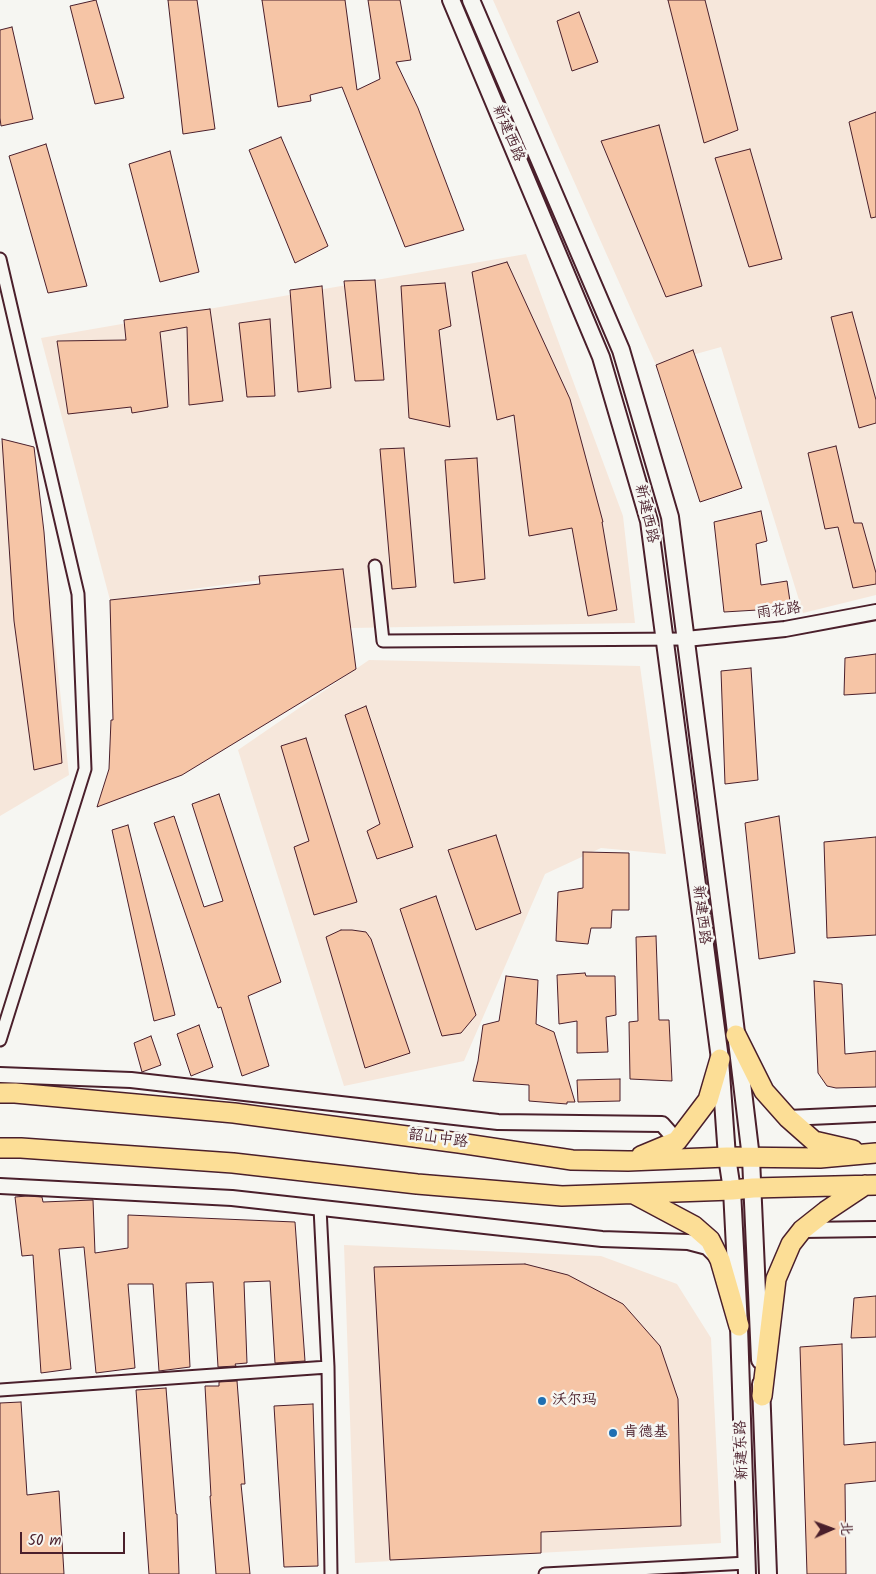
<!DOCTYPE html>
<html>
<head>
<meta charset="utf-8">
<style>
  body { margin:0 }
  #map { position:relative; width:876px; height:1574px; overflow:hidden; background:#f6f6f2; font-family:Kalam,"LXGW WenKai TC",sans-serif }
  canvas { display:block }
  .north { position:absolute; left:806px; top:1504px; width:50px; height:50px; -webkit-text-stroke:4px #f6f6f2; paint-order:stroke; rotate:88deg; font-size:14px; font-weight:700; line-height:20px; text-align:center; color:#4a1f2b }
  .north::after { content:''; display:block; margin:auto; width:18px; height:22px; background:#4a1f2b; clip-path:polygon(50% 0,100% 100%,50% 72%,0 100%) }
  .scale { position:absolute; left:20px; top:1532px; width:105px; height:22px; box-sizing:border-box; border:2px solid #4a1f2b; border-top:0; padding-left:6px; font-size:15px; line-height:18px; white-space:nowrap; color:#4a1f2b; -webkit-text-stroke:4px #f6f6f2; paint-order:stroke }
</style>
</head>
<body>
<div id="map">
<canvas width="876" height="1574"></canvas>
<div class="north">北</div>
<div class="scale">50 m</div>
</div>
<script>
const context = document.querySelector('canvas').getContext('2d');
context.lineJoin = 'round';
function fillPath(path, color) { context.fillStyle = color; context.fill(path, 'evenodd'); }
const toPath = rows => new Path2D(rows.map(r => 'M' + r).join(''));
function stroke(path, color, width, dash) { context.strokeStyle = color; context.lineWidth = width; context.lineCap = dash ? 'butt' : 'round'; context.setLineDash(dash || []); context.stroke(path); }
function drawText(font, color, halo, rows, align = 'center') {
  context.font = font + ' Kalam,"LXGW WenKai TC",sans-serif'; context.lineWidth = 5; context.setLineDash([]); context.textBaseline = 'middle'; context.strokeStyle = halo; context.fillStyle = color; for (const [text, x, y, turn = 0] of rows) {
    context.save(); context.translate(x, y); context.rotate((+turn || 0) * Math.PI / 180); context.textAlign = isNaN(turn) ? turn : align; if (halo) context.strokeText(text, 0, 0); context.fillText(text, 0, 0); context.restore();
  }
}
const built = toPath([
  [493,0,876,0,876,595,803,613,721,347,656,365],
  [526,254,623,516,635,623,350,628,343,569,110,600,41,338],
  [0,441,34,447,69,775,0,816],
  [369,660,640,666,666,854,601,848,545,874,464,1061,344,1086,238,750],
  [344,1245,601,1256,677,1284,711,1338,721,1543,355,1563]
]);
const building = toPath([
  [96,0,124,98,95,104,70,6,96,0],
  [168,0,197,0,215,129,183,134,168,0],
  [262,0,345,0,357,90,380,79,368,0,400,0,411,60,396,62,418,108,464,230,405,247,342,87,310,95,311,101,278,107,262,0],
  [668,0,705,0,738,130,704,143,668,0],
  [579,12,598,62,572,71,557,21,579,12],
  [12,27,33,119,1,126,0,118,0,30,12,27],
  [876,112,876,217,871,218,849,122,876,112],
  [659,125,702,286,666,297,601,141,659,125],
  [281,137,328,246,295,263,249,150,281,137],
  [46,144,87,286,48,293,9,156,46,144],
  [750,149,782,259,749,267,715,158,750,149],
  [170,151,199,272,160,282,129,164,170,151],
  [507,262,570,399,603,522,602,522,617,610,588,616,572,528,529,536,514,415,497,420,472,272,507,262],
  [375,280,384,380,355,381,344,281,375,280],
  [445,283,451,326,439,330,450,427,409,418,401,286,445,283],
  [322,286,331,388,298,392,290,290,322,286],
  [210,309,223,401,189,405,187,327,160,332,168,407,132,413,131,407,68,414,57,341,126,340,124,320,210,309],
  [852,312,876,400,876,423,859,428,831,317,852,312],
  [270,319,275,396,247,397,239,323,270,319],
  [693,350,742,488,700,502,656,365,693,350],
  [2,439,34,447,44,532,62,763,34,770,14,621,2,439],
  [836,446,854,523,862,523,876,573,876,584,853,588,838,527,825,529,808,453,836,446],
  [404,448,416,587,392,589,380,449,404,448],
  [477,458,485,579,454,583,445,460,477,458],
  [761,511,767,541,756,544,761,585,787,581,791,608,724,612,714,522,761,511],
  [343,569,356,669,182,775,97,807,109,769,111,720,113,720,110,600,260,584,259,576,343,569],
  [876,654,876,693,844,695,845,658,876,654],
  [751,668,758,780,725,784,721,671,751,668],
  [366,706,413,847,377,859,367,831,380,824,345,715,366,706],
  [306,738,357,902,314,915,294,847,309,841,281,746,306,738],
  [219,794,281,982,248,996,269,1066,242,1076,221,1007,218,1008,154,823,174,816,204,907,223,901,192,804,219,794],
  [779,816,795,953,759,959,745,823,779,816],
  [128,825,175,1015,154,1021,112,830,128,825],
  [496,835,521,913,476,930,448,850,496,835],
  [876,837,876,935,827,938,824,842,876,837],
  [583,852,629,853,629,910,612,910,611,928,591,928,588,944,556,941,558,892,583,888,583,852],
  [436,896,476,1015,461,1033,442,1036,400,909,436,896],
  [341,930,352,930,366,932,371,939,410,1053,365,1068,326,937,341,930],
  [656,936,659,1020,669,1020,672,1081,630,1079,629,1022,638,1021,636,937,656,936],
  [585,973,586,976,615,976,616,1015,606,1017,608,1052,577,1053,577,1021,559,1024,557,975,585,973],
  [506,976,538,980,536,1024,554,1032,575,1102,567,1102,567,1104,529,1101,529,1085,473,1081,478,1061,483,1025,499,1021,506,976],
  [814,981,842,984,845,1054,876,1051,876,1087,836,1088,827,1086,818,1073,814,981],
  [199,1025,213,1067,191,1076,177,1034,199,1025],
  [151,1036,161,1065,142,1072,134,1043,151,1036],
  [620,1079,620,1101,578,1102,577,1080,620,1079],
  [27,1196,42,1197,43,1202,93,1200,95,1253,128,1248,128,1215,295,1222,305,1361,275,1363,270,1281,244,1282,247,1363,235,1364,236,1366,218,1367,213,1282,186,1283,190,1367,159,1371,153,1284,128,1284,135,1368,96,1373,84,1247,59,1249,71,1369,41,1373,33,1255,22,1256,15,1197,27,1196],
  [525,1264,568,1275,623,1304,660,1346,678,1399,681,1526,541,1532,541,1553,390,1560,374,1267,525,1264],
  [876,1296,876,1337,851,1338,854,1298,876,1296],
  [842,1344,844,1445,876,1442,876,1481,845,1484,846,1574,807,1574,800,1347,842,1344],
  [237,1381,245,1484,241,1484,250,1574,216,1574,210,1496,211,1496,205,1386,219,1386,219,1382,237,1381],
  [166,1388,176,1514,177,1514,179,1574,149,1574,136,1390,166,1388],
  [21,1402,27,1495,59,1491,64,1574,0,1574,0,1403,21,1402],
  [313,1404,318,1566,284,1567,274,1406,313,1404]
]);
const minor = toPath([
  [0,259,78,594,85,769,0,1040],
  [375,566,383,641,686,639],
  [328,1367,331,1574],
  [0,1390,328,1367,320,1208],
  [545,1574,747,1563]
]);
const tertiary = toPath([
  [686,639,785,629,876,612],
  [0,1075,131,1080,498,1122,662,1124,677,1141],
  [788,1118,876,1114],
  [0,1186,232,1198,602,1239,688,1242,707,1247,715,1255],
  [802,1230,876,1229]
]);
const secondary = toPath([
  [451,0,601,357,649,521,720,1059,727,1157,732,1190,739,1326,747,1574],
  [471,0,621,350,670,517,731,991,751,1158,760,1360],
  [761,1384,768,1574]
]);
const primary = toPath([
  [736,1035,764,1091,788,1118,814,1141,853,1150],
  [0,1093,15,1093,234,1113,459,1143,572,1160,628,1161,727,1157,820,1158,876,1153],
  [0,1148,21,1148,233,1163,417,1184,562,1196,732,1190,753,1188,876,1185],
  [641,1156,677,1141,708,1100,720,1059],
  [634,1194,694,1226,710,1240,720,1260,739,1326],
  [762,1396,776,1279,791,1244,802,1230,826,1211,865,1185]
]);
const markers = [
  [542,1401,5,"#1f6fb2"],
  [613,1433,5,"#1f6fb2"]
];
const streetNames = [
  ["新建西路",507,134,67],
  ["新建西路",645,514,77],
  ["雨花路",779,612,-8],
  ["新建西路",700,915,83],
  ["韶山中路",438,1140,8],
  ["新建东路",743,1450,-92]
];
const poiNames = [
  ["沃尔玛",552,1401],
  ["肯德基",623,1433]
];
fillPath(built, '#f6e7db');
fillPath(building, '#f6c5a6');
stroke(building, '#4a1f2b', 1);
stroke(minor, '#4a1f2b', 15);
stroke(tertiary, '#4a1f2b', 18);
stroke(secondary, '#4a1f2b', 20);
stroke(primary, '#4a1f2b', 22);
stroke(minor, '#f6f6f2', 11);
stroke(tertiary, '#f6f6f2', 14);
stroke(secondary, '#f6f6f2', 16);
stroke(primary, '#fcde96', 19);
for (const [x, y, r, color] of markers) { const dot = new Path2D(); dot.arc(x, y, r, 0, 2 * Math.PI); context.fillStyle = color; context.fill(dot); stroke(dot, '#f6f6f2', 2); }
drawText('15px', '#4a1f2b', '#f6f6f2', streetNames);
drawText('15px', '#4a1f2b', '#f6f6f2', poiNames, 'left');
</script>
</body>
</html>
